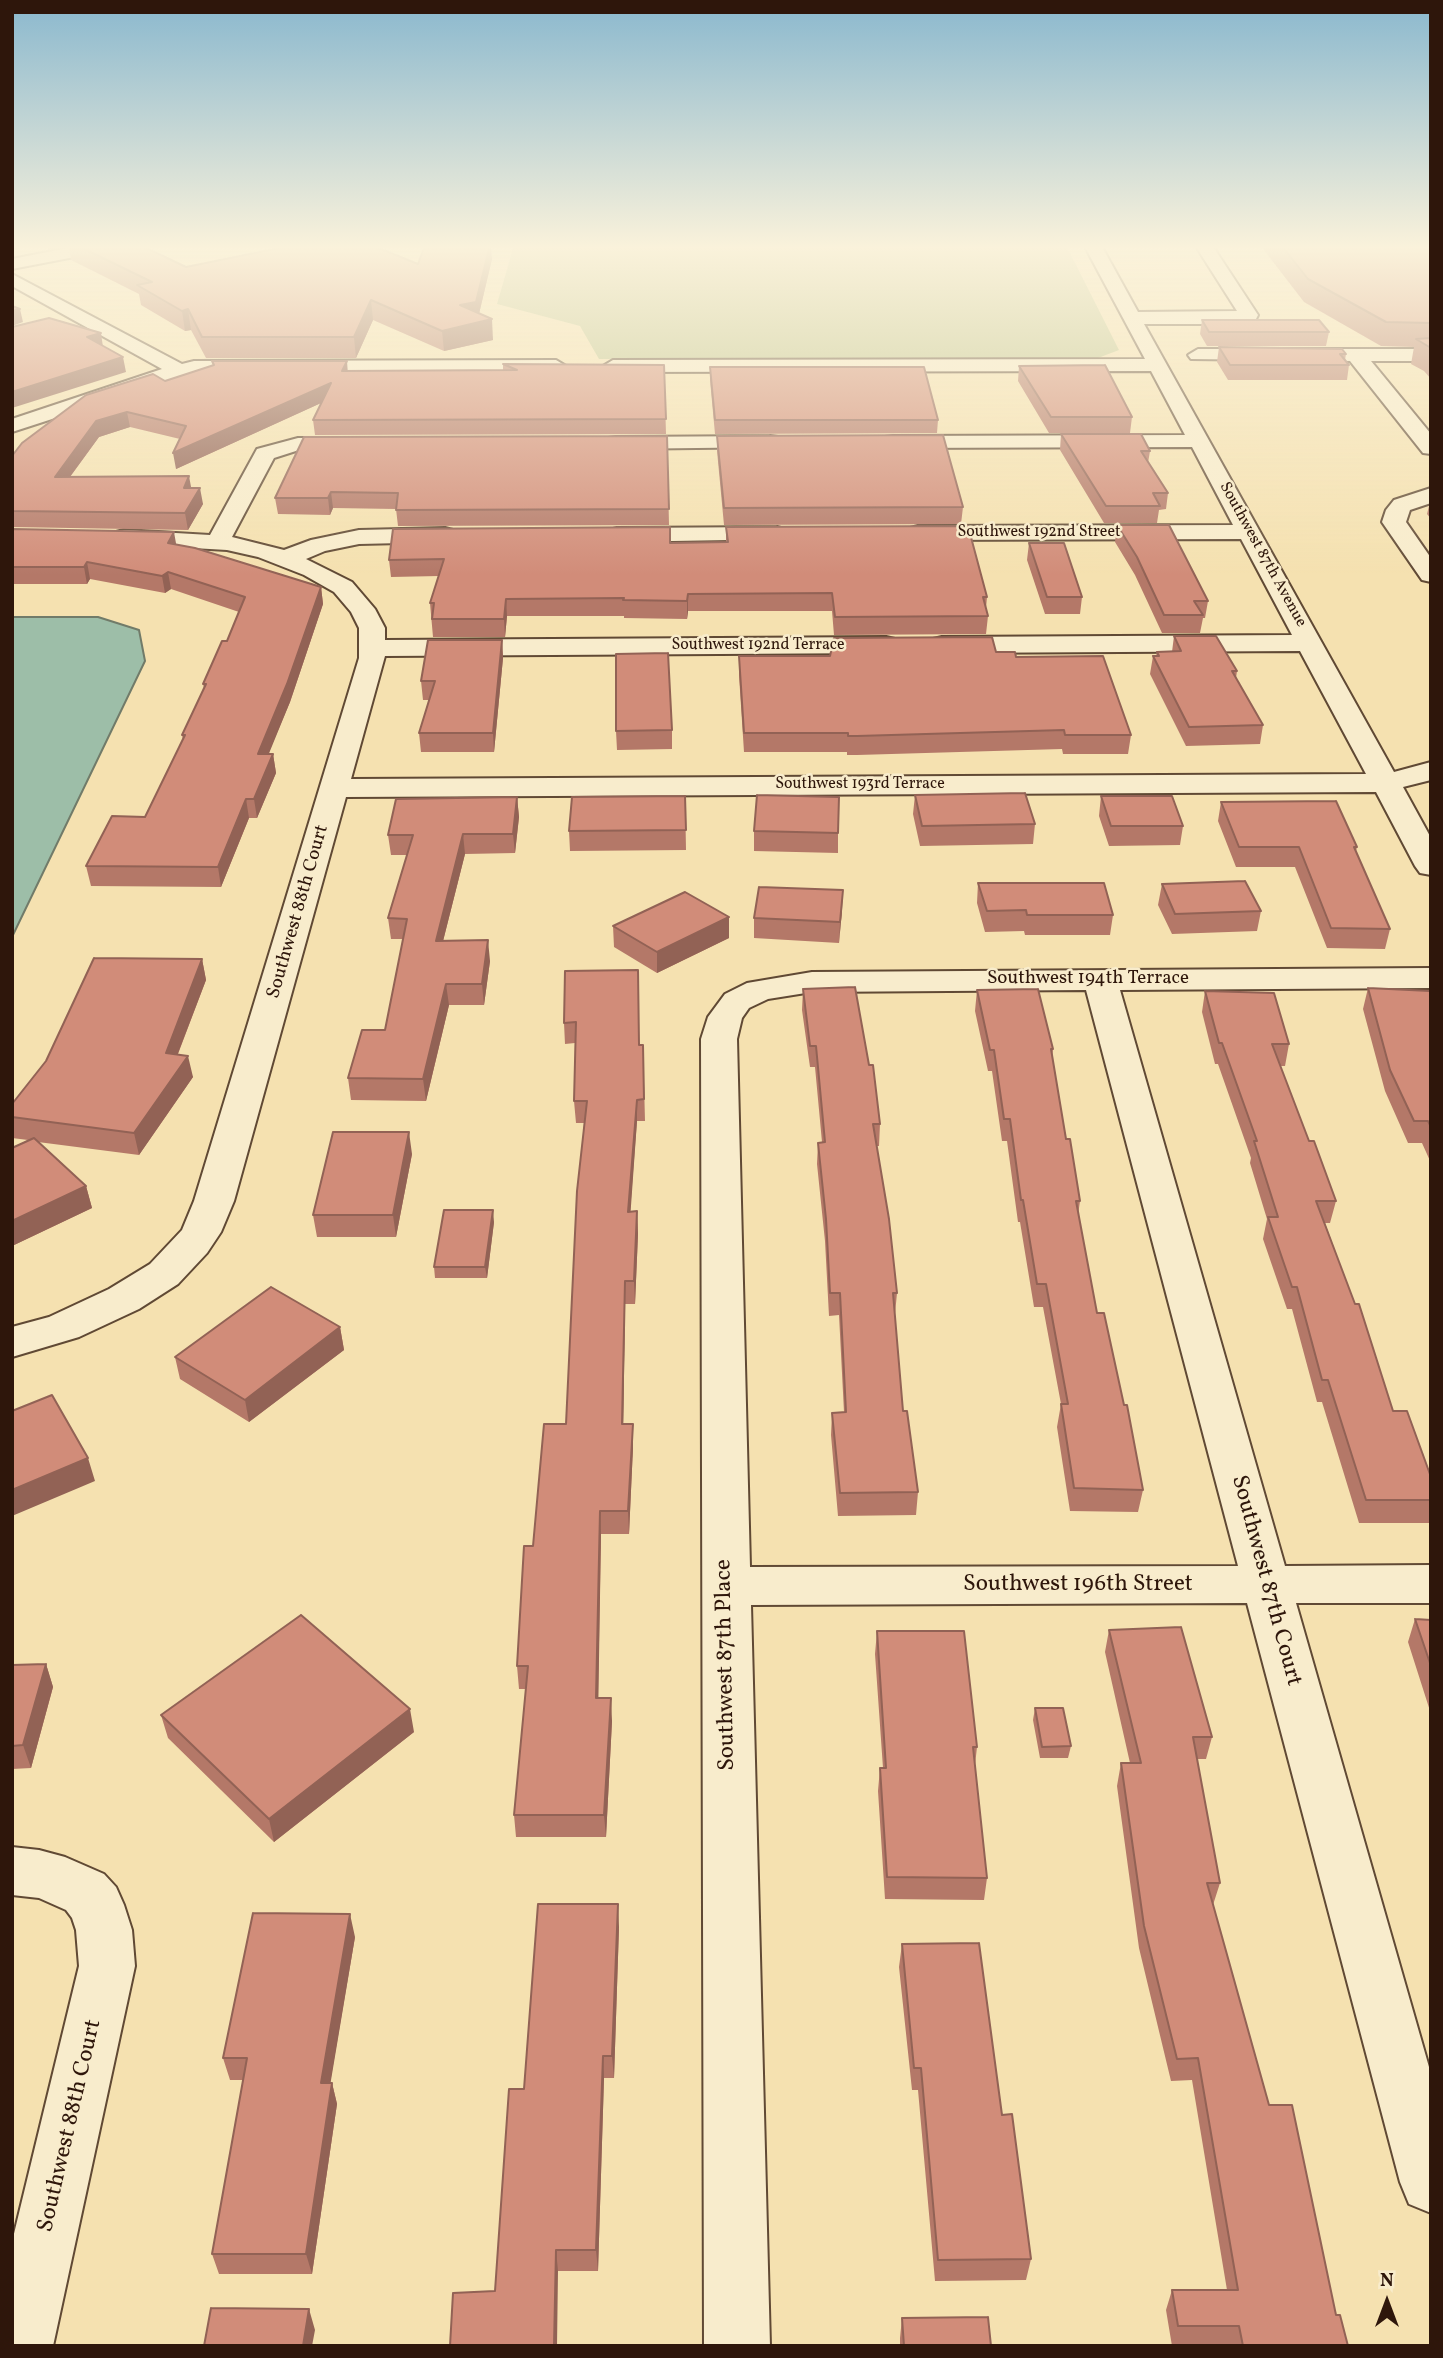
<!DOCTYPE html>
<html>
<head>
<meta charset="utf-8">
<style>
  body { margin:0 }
  #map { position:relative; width:1443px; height:2358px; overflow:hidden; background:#f5e1b0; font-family:Vollkorn,serif }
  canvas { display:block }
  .frame { position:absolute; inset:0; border:14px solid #2e160b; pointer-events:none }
  .north { position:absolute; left:1352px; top:2267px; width:70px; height:70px; -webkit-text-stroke:5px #f8eccc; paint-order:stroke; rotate:0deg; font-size:19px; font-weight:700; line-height:28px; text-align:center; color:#2e160b }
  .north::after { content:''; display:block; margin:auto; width:24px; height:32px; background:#2e160b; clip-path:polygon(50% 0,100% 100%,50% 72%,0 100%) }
</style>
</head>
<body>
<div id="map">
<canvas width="1443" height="2358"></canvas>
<div class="frame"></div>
<div class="north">N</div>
</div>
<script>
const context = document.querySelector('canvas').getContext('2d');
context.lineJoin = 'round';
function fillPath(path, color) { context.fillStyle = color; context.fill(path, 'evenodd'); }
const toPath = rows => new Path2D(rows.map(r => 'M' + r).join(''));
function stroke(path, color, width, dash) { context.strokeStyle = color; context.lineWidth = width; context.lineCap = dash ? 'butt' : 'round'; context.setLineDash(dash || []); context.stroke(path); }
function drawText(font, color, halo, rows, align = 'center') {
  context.font = font + ' Vollkorn,serif'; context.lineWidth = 5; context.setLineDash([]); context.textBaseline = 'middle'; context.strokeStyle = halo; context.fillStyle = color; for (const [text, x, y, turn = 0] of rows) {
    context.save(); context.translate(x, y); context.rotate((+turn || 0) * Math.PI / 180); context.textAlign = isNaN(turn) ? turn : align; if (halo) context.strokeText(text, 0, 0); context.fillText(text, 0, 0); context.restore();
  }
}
const green = toPath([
  [514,245,1066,245,1119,350,1098,358,599,359,580,326,497,304]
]);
const water = toPath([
  [12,617,98,617,139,630,145,661,12,937,12,617]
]);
const minor = toPath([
  [83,245,119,245,111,250,12,269,12,259,83,245],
  [1084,245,1101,245,1138,312,1237,311,1195,245,1212,245,1258,315,1256,319,1231,324,1144,324,1394,772,1431,762,1431,780,1403,787,1431,838,1431,875,1420,873,1415,866,1376,792,346,797,234,1201,221,1232,207,1253,178,1284,139,1309,79,1337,12,1357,12,1327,49,1317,109,1289,150,1264,182,1230,194,1201,359,658,359,628,351,612,334,592,304,575,258,557,227,550,124,544,116,542,112,537,116,532,124,530,210,535,257,449,298,438,353,438,361,439,364,444,361,449,353,450,299,450,274,458,232,537,284,550,311,540,359,530,445,528,453,530,457,535,453,540,445,542,359,544,325,551,306,559,352,582,375,609,385,628,385,640,886,637,895,639,899,645,895,651,886,653,385,656,351,779,1366,774,1300,651,942,653,933,651,929,645,933,639,942,637,1292,635,1241,539,918,540,910,538,906,533,910,528,918,526,1233,525,1192,447,893,448,885,447,882,442,885,437,893,436,1185,435,1151,371,613,372,603,366,613,360,1145,359,1084,245],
  [12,274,182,364,194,361,556,360,566,366,556,372,194,373,12,432,12,419,162,369,12,286,12,274],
  [1198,349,1431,349,1431,361,1371,361,1431,434,1431,454,1423,453,1350,361,1191,359,1188,355,1198,349],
  [770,436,778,437,781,442,778,447,616,449,608,448,605,443,608,438,616,437,770,436],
  [1431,488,1431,503,1410,510,1406,522,1431,558,1431,582,1422,580,1382,522,1386,510,1394,500,1431,488],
  [777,527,785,529,789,534,785,539,617,542,609,540,605,535,609,530,617,528,777,527],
  [1431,968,1431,988,1120,990,1285,1566,1431,1565,1431,1603,1296,1603,1431,2074,1431,2213,1409,2204,1400,2182,1247,1603,751,1605,770,2346,704,2346,701,1039,708,1017,725,994,747,983,812,972,1431,968],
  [1086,990,1238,1566,750,1567,737,1039,742,1018,749,1008,768,999,812,992,1086,990],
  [12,1847,39,1850,65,1857,104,1874,116,1887,124,1905,132,1930,135,1966,53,2346,12,2346,12,2242,79,1966,76,1930,72,1918,66,1910,39,1898,12,1895,12,1847]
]);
const wall = toPath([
  [41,245,140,245,186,267,276,249,276,245,371,245,418,264,492,259,479,314,493,340,444,351,373,320,356,358,206,358,191,330,185,331,141,305,139,294,71,260,69,246,49,249],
  [1260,245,1431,245,1431,379,1424,371,1411,364,1414,347,1381,346,1304,302],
  [1202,320,1329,332,1326,346,1207,346,1200,334],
  [1219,347,1346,354,1345,360,1349,365,1347,380,1228,380,1217,362],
  [212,361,348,371,503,370,503,364,664,365,666,434,315,435,313,420,321,403,176,469,180,439,130,427,99,437,70,477,191,488,203,504,188,530,12,527,12,456,165,381,213,366],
  [1019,366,1132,417,1130,433,1049,433,1018,381],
  [710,367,938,420,937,433,715,434,710,380],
  [1061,434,1150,451,1148,463,1168,493,1166,509,1159,510,1157,523,1104,523,1060,450],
  [667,436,669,525,398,526,396,509,333,508,330,515,278,514,275,498],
  [717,436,963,507,961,524,724,525,717,451],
  [1431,498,1431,519,1427,514],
  [1117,525,1208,601,1205,618,1203,618,1200,633,1162,633,1135,575,1115,542],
  [726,527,987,597,986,608,988,616,986,634,834,635,832,611,688,611,687,619,624,618,624,616,507,616,505,637,433,637,430,603,439,576,391,577,389,560,670,543,726,542],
  [12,529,177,545,321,587,323,604,290,702,268,754,273,754,276,773,257,818,249,818,221,887,91,886,86,866,145,817,183,740,182,735,204,688,203,684,227,641,239,612,171,589,165,593,90,579,87,584,12,584],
  [1029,543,1082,597,1080,614,1045,614,1027,560],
  [1174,636,1237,671,1236,678,1263,725,1260,744,1186,746,1150,674,1153,656,1156,656,1157,652,1172,652],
  [502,640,503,658,494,752,421,752,419,733,429,700,423,700,421,681],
  [996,652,1016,657,1131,735,1128,754,1063,754,1062,749,857,755,847,755,847,752,744,752,739,675,739,656,830,656],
  [672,730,672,749,617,750,616,731],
  [915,795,1035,824,1033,844,920,846,913,814],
  [685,796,686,850,570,851,569,831],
  [1101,796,1183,826,1180,845,1109,846,1099,816],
  [517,797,519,817,515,853,465,854,443,941,490,961,484,1005,449,1005,426,1101,351,1100,348,1078,385,1030,403,939,391,939,388,918,407,855,391,855,388,835],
  [1221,802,1357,847,1356,851,1390,929,1385,949,1327,948,1295,867,1236,867,1218,821],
  [754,831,838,833,838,853,754,851],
  [978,883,1113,915,1110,935,1025,935,1024,931,985,932,977,903],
  [1162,884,1261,911,1257,931,1172,934,1158,905],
  [842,910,839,943,754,938,754,918],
  [613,926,729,938,657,973,614,947],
  [202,959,206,980,178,1054,193,1077,139,1155,38,1142,86,1186,92,1208,12,1246,12,1148,28,1140,12,1138,12,1104],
  [565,971,639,1045,643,1045,645,1121,637,1121,630,1212,637,1211,638,1234,635,1304,625,1304,623,1424,633,1424,633,1447,629,1534,601,1534,598,1698,612,1721,606,1837,516,1837,514,1815,526,1689,519,1689,517,1666,533,1546,566,1424,584,1123,576,1123,574,1101,575,1043,565,1044,564,1023],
  [1368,988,1431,992,1431,1163,1422,1143,1408,1143,1385,1091,1363,1009],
  [803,989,880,1124,879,1146,876,1146,897,1293,895,1314,903,1411,918,1492,916,1515,838,1516,831,1435,832,1413,844,1412,839,1315,829,1316,825,1241,817,1164,818,1143,822,1142,815,1067,810,1067,802,1010],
  [977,990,1053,1049,1052,1057,1066,1139,1080,1201,1078,1215,1097,1313,1143,1490,1138,1512,1070,1511,1057,1427,1061,1404,1043,1307,1034,1307,1020,1222,1018,1222,1007,1141,1002,1141,992,1071,988,1071,975,1011],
  [1205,991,1289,1044,1285,1066,1280,1066,1309,1141,1336,1201,1330,1223,1325,1223,1393,1411,1431,1477,1431,1523,1359,1523,1322,1402,1317,1402,1292,1309,1287,1309,1263,1239,1267,1219,1250,1163,1251,1158,1218,1064,1215,1064,1202,1012],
  [412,1154,396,1237,317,1237,313,1215],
  [494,1222,487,1278,435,1278,434,1267],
  [340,1327,344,1350,249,1422,180,1379,175,1357],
  [1415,1619,1431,1620,1431,1714,1408,1642],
  [1109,1630,1212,1737,1206,1759,1197,1759,1220,1883,1213,1905,1269,2105,1336,2315,1348,2346,1172,2346,1166,2310,1172,2290,1227,2290,1192,2080,1171,2081,1139,1948,1117,1786,1121,1763,1130,1763,1105,1652],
  [877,1631,977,1747,975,1765,987,1878,984,1900,885,1899,878,1791,880,1768,883,1768,875,1654],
  [46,1664,53,1687,31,1768,12,1769,12,1665],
  [1035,1708,1071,1746,1068,1758,1040,1758,1033,1720],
  [161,1715,414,1732,274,1842,168,1738],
  [619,1927,614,2078,604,2078,598,2271,558,2271,495,2291],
  [355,1937,330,2083,332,2083,337,2104,312,2274,219,2274,212,2254,243,2080,230,2080,223,2058],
  [902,1944,1002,2115,1031,2259,1026,2280,935,2281,918,2090,912,2090,899,1967],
  [902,2318,991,2346,900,2346,900,2338]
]);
const shadedWall = toPath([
  [12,245,39,245,12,250],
  [48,245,69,245,69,246,49,249],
  [490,245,491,245,492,259,477,322,460,305],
  [371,300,373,320,356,358,354,337],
  [20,309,23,322,12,326,12,311],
  [188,309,191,330,185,331,182,311],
  [492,319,493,340,444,351,442,331],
  [101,333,103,347,87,337],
  [123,357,126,372,12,408,12,392],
  [347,361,348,375,342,371],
  [331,383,332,398,176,469,173,453],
  [127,412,130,427,99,437,58,493,55,477,96,421],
  [189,476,192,492,184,488],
  [200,488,203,504,188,530,185,513],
  [331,492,333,508,330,515,328,498],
  [174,532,177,549,168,543],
  [87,562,90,579,87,584,84,567],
  [168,572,171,589,165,593,162,576],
  [321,587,323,604,290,702,261,773,258,754],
  [688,594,688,611,687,619,687,601],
  [506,599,507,616,505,637,504,619],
  [502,640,503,658,494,752,493,733],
  [273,754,276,773,257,818,254,799],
  [517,797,519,817,515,853,513,834],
  [246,799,249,818,221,887,218,867],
  [463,834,465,854,438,961,436,941],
  [843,890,842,910,839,943,840,922],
  [729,917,729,938,657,973,657,952],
  [488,940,490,961,484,1005,482,984],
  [202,959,206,980,170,1074,166,1053],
  [446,984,449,1005,426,1101,423,1079],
  [188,1056,193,1077,139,1155,134,1133],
  [637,1100,637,1121,629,1234,628,1212],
  [409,1132,412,1154,396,1237,393,1215],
  [86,1186,92,1208,12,1246,12,1221],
  [493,1210,494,1222,487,1278,485,1267],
  [637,1211,638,1234,635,1304,634,1281],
  [625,1281,625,1304,623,1447,622,1424],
  [340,1327,344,1350,249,1422,245,1400],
  [633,1424,633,1447,629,1534,628,1511],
  [88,1458,95,1481,12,1516,12,1490],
  [600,1511,601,1534,598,1721,596,1698],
  [46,1664,53,1687,31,1768,23,1745],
  [611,1698,612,1721,606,1837,604,1815],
  [410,1709,414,1732,274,1842,269,1819],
  [618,1904,619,1927,614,2078,612,2056],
  [350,1914,355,1937,327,2104,321,2083],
  [603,2056,604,2078,598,2271,596,2250],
  [332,2083,337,2104,312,2274,306,2254],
  [556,2250,558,2271,557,2346,554,2346],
  [309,2309,315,2330,312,2346,303,2346]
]);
const building = toPath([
  [76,245,140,245,186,267,289,246,286,245,371,245,418,264,425,245,490,245,476,302,460,305,492,319,442,331,371,300,354,337,202,337,188,309,182,311,137,285,152,282,76,245],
  [1281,245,1431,245,1431,323,1386,322,1308,279,1281,245],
  [12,306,20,309,12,311,12,306],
  [49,318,101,333,87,337,123,357,12,392,12,327,49,318],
  [1202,320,1319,320,1329,332,1209,332,1202,320],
  [1431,338,1431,348,1416,339,1431,338],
  [1219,347,1342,349,1346,354,1340,354,1349,365,1230,365,1219,347],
  [212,361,347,361,342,371,517,370,503,364,664,365,666,419,313,420,331,383,173,453,186,426,127,412,96,421,55,477,189,476,184,488,200,488,185,513,12,511,12,456,22,443,86,395,153,374,165,381,214,365,212,361],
  [1105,365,1132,417,1051,417,1019,366,1105,365],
  [710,367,924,367,938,420,715,420,710,367],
  [1061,434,1141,434,1150,451,1141,451,1168,493,1153,493,1160,506,1106,506,1061,434],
  [943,435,963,507,724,508,717,436,943,435],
  [667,436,669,509,396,510,398,493,331,492,328,498,275,498,304,437,667,436],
  [1117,525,1169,525,1208,601,1194,601,1203,615,1164,615,1137,557,1117,525],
  [968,526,987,597,983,597,988,616,835,617,832,593,688,594,687,601,623,600,624,598,506,599,504,619,432,619,434,603,430,603,444,559,389,560,393,529,670,527,670,543,728,542,726,527,968,526],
  [12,529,174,532,168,543,195,548,321,587,287,684,258,754,273,754,254,799,246,799,218,867,86,866,112,816,145,817,185,735,182,735,206,684,203,684,222,641,227,641,245,597,168,572,162,576,87,562,84,567,12,567,12,529],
  [1029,543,1064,543,1082,597,1047,597,1029,543],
  [1174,636,1216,636,1237,671,1232,671,1263,725,1189,727,1153,656,1159,656,1157,652,1181,651,1174,636],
  [992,637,996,652,1015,652,1016,657,1103,656,1131,735,1065,735,1064,730,857,736,848,736,848,733,744,733,739,656,830,656,834,638,992,637],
  [428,640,502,640,493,733,419,733,435,681,421,681,428,640],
  [668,653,672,730,616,731,616,654,668,653],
  [1025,793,1035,824,922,826,915,795,1025,793],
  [757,795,839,797,838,833,754,831,757,795],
  [685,796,686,830,569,831,572,797,685,796],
  [1101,796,1172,796,1183,826,1111,826,1101,796],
  [517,797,513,834,463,834,436,941,488,940,482,984,446,984,423,1079,348,1078,362,1030,385,1030,407,919,388,918,413,835,388,835,396,799,517,797],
  [1336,801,1357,847,1354,847,1390,929,1331,928,1299,847,1239,847,1221,802,1336,801],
  [1245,881,1261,911,1175,914,1162,884,1245,881],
  [978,883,1104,883,1113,915,1027,915,1026,910,987,911,978,883],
  [759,887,843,890,840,922,754,918,759,887],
  [685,892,729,917,657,952,613,926,685,892],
  [94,958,202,959,166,1053,188,1056,134,1133,12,1117,12,1104,46,1061,94,958],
  [638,970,639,1045,643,1045,644,1099,637,1100,628,1212,637,1211,634,1281,625,1281,622,1424,633,1424,628,1511,600,1511,596,1698,611,1698,604,1815,514,1815,528,1666,517,1666,524,1546,533,1546,544,1424,566,1424,577,1191,587,1101,574,1101,576,1022,564,1023,565,971,638,970],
  [855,987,869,1065,873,1065,880,1124,873,1124,889,1219,897,1293,893,1293,903,1411,907,1411,918,1492,840,1493,832,1413,846,1412,840,1293,830,1293,826,1219,818,1143,825,1142,816,1046,810,1046,803,989,855,987],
  [1368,988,1430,991,1431,1127,1428,1121,1414,1121,1390,1070,1368,988],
  [1038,989,1053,1049,1051,1049,1066,1139,1070,1139,1080,1201,1076,1201,1097,1313,1104,1313,1124,1405,1127,1405,1143,1490,1074,1488,1061,1404,1068,1404,1046,1284,1037,1284,1023,1200,1021,1200,1010,1119,1004,1119,994,1050,990,1050,977,990,1038,989],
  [1205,991,1274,993,1289,1044,1272,1044,1309,1141,1314,1141,1336,1201,1316,1201,1355,1304,1359,1304,1393,1411,1407,1411,1431,1477,1431,1500,1366,1500,1328,1380,1322,1380,1297,1287,1292,1287,1268,1217,1278,1217,1254,1141,1257,1141,1222,1043,1219,1043,1205,991],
  [333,1132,409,1132,393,1215,313,1215,333,1132],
  [34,1138,86,1186,12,1221,12,1148,34,1138],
  [444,1210,493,1210,485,1267,434,1267,444,1210],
  [271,1287,340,1327,245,1400,175,1357,271,1287],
  [52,1395,88,1458,12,1490,12,1411,52,1395],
  [301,1615,410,1709,269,1819,161,1715,301,1615],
  [1415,1619,1431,1620,1431,1666,1415,1619],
  [1181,1627,1212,1737,1193,1737,1220,1883,1207,1883,1269,2105,1292,2105,1336,2315,1340,2315,1348,2346,1243,2346,1239,2326,1178,2326,1172,2290,1238,2290,1198,2058,1177,2059,1144,1926,1121,1763,1141,1763,1109,1630,1181,1627],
  [877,1631,964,1631,977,1747,973,1747,987,1878,887,1877,880,1768,886,1768,877,1631],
  [46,1664,23,1745,12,1746,12,1665,46,1664],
  [1035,1708,1063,1708,1071,1746,1042,1747,1035,1708],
  [538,1904,618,1904,612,2056,603,2056,596,2250,556,2250,554,2346,450,2346,453,2293,495,2291,509,2089,524,2089,538,1904],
  [253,1913,350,1914,321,2083,332,2083,306,2254,212,2254,247,2058,223,2058,253,1913],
  [979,1943,1002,2115,1012,2114,1031,2259,938,2260,921,2068,914,2068,902,1944,979,1943],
  [211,2308,309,2309,303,2346,204,2346,211,2308],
  [988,2317,991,2346,904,2346,902,2318,988,2317]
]);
const farStreetnames = [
  ["Southwest 192nd Street",1039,533],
  ["Southwest 87th Avenue",1262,555,61],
  ["Southwest 192nd Terrace",758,646],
  ["Southwest 193rd Terrace",860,785]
];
const streetNames = [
  ["Southwest 88th Court",299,912,-74],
  ["Southwest 194th Terrace",1088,980]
];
const nearStreetnames = [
  ["Southwest 87th Court",1265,1581,75],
  ["Southwest 196th Street",1078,1586],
  ["Southwest 87th Place",727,1665,-91],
  ["Southwest 88th Court",71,2126,-77]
];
fillPath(green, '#bbc38c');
fillPath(water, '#9dbea8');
stroke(water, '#717b69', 2);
stroke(minor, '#604934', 4);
fillPath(minor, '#f8eccc');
fillPath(wall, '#b47868');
fillPath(shadedWall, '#926255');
fillPath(building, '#d18c79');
stroke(building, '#926255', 2);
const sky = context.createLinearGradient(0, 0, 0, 575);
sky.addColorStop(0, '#8ab8ce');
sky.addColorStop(0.43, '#faf2db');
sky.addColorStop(1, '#faf2db00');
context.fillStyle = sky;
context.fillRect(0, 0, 1443, 575);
drawText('16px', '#2e160b', '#f8eccc', farStreetnames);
drawText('19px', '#2e160b', '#f8eccc', streetNames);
drawText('23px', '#2e160b', '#f8eccc', nearStreetnames);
</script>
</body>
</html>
